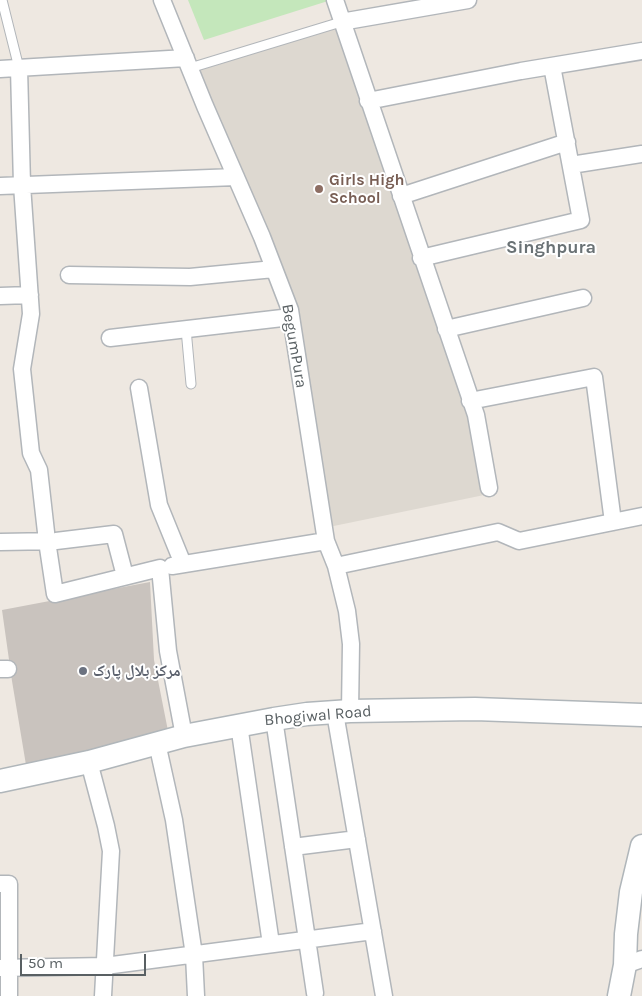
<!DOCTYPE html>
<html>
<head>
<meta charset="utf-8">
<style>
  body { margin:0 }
  #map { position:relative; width:642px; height:996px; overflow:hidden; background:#eee8e1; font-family:Karla,sans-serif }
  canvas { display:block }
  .scale { position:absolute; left:20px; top:954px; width:126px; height:22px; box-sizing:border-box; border:2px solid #596063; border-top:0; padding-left:6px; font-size:15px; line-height:18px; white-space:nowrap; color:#596063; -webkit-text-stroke:4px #fff; paint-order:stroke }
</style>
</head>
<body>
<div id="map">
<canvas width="642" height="996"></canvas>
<div class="scale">50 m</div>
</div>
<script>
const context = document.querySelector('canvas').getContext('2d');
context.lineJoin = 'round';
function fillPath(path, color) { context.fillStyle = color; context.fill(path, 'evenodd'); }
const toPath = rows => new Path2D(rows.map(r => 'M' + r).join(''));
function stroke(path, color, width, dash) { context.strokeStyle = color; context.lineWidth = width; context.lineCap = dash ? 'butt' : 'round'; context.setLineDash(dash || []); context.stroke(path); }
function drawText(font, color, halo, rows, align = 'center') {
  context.font = font + ' Karla,"Noto Naskh Arabic",sans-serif'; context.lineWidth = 4; context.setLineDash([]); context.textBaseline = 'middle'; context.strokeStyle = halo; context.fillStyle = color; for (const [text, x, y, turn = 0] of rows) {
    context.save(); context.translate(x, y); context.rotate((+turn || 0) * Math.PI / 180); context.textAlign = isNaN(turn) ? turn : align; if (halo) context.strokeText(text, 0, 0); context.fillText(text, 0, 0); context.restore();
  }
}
const education = toPath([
  [341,22,476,415,489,494,324,528,290,310,190,68]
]);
const green = toPath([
  [188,0,327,0,328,1,204,40]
]);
const building = toPath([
  [150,582,154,660,169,736,26,765,12,681,2,610]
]);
const lane = toPath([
  [2,0,19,68],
  [190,68,341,22],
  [186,329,191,384]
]);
const street = toPath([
  [162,0,205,106,262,237,290,310,326,541,336,566,347,611,351,644,350,711],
  [335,0,476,415,489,488],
  [341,22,468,0],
  [19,68,22,185,31,314,22,369,31,453,39,470,47,541,55,594,160,568,168,651,184,736],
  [0,69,186,58],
  [368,101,521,71,642,51],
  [571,165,642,154],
  [0,186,236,177],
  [401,196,567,142],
  [421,258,581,220,552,66],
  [69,275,190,277,274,269],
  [0,296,30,295],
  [446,329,583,298],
  [110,338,291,317],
  [139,388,159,505,183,564],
  [470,401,594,377,613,522],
  [0,542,56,541,114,534,125,576],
  [172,566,326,541],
  [336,566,498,532,519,541,642,516],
  [0,669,8,669],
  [335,713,384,996],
  [274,719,315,993],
  [239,725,271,944],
  [157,743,174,820,194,955,196,996],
  [89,762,106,826,111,851,103,996],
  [293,847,357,839],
  [0,884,9,884,9,996],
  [625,965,642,959],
  [0,968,105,966,373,931]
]);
const secondary = toPath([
  [0,781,89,762,184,736,274,719,307,714,350,711,475,709,642,715],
  [619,996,625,965,626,934,631,892,642,846]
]);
const markers = [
  [319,189,5,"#8d6e63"],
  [83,671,5,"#6b7280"]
];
const educationNames = [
  ["Girls High",329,180],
  ["School",329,198]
];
const streetNames = [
  ["BegumPura",294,346,80],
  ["Bhogiwal Road",318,716,-5]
];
const worshipNames = [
  ["مرکز بلال پارک",93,671]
];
const neighbourhoodNames = [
  ["Singhpura",551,248]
];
fillPath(education, '#ddd8d0');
fillPath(green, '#c4e7bb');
fillPath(building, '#c9c3be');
stroke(lane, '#b2b6ba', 11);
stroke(street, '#b2b6ba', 19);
stroke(secondary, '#b0b6ba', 25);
stroke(lane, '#fff', 9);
stroke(street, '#fff', 16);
stroke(secondary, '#fff', 22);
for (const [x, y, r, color] of markers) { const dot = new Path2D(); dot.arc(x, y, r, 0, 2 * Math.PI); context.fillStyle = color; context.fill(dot); stroke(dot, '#fff', 2); }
drawText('bold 16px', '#785e54', '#fff', educationNames, 'left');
drawText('16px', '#596063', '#fff', streetNames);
drawText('bold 16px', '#5b616d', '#fff', worshipNames, 'left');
drawText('bold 18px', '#6a7275', '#fff', neighbourhoodNames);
</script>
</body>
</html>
